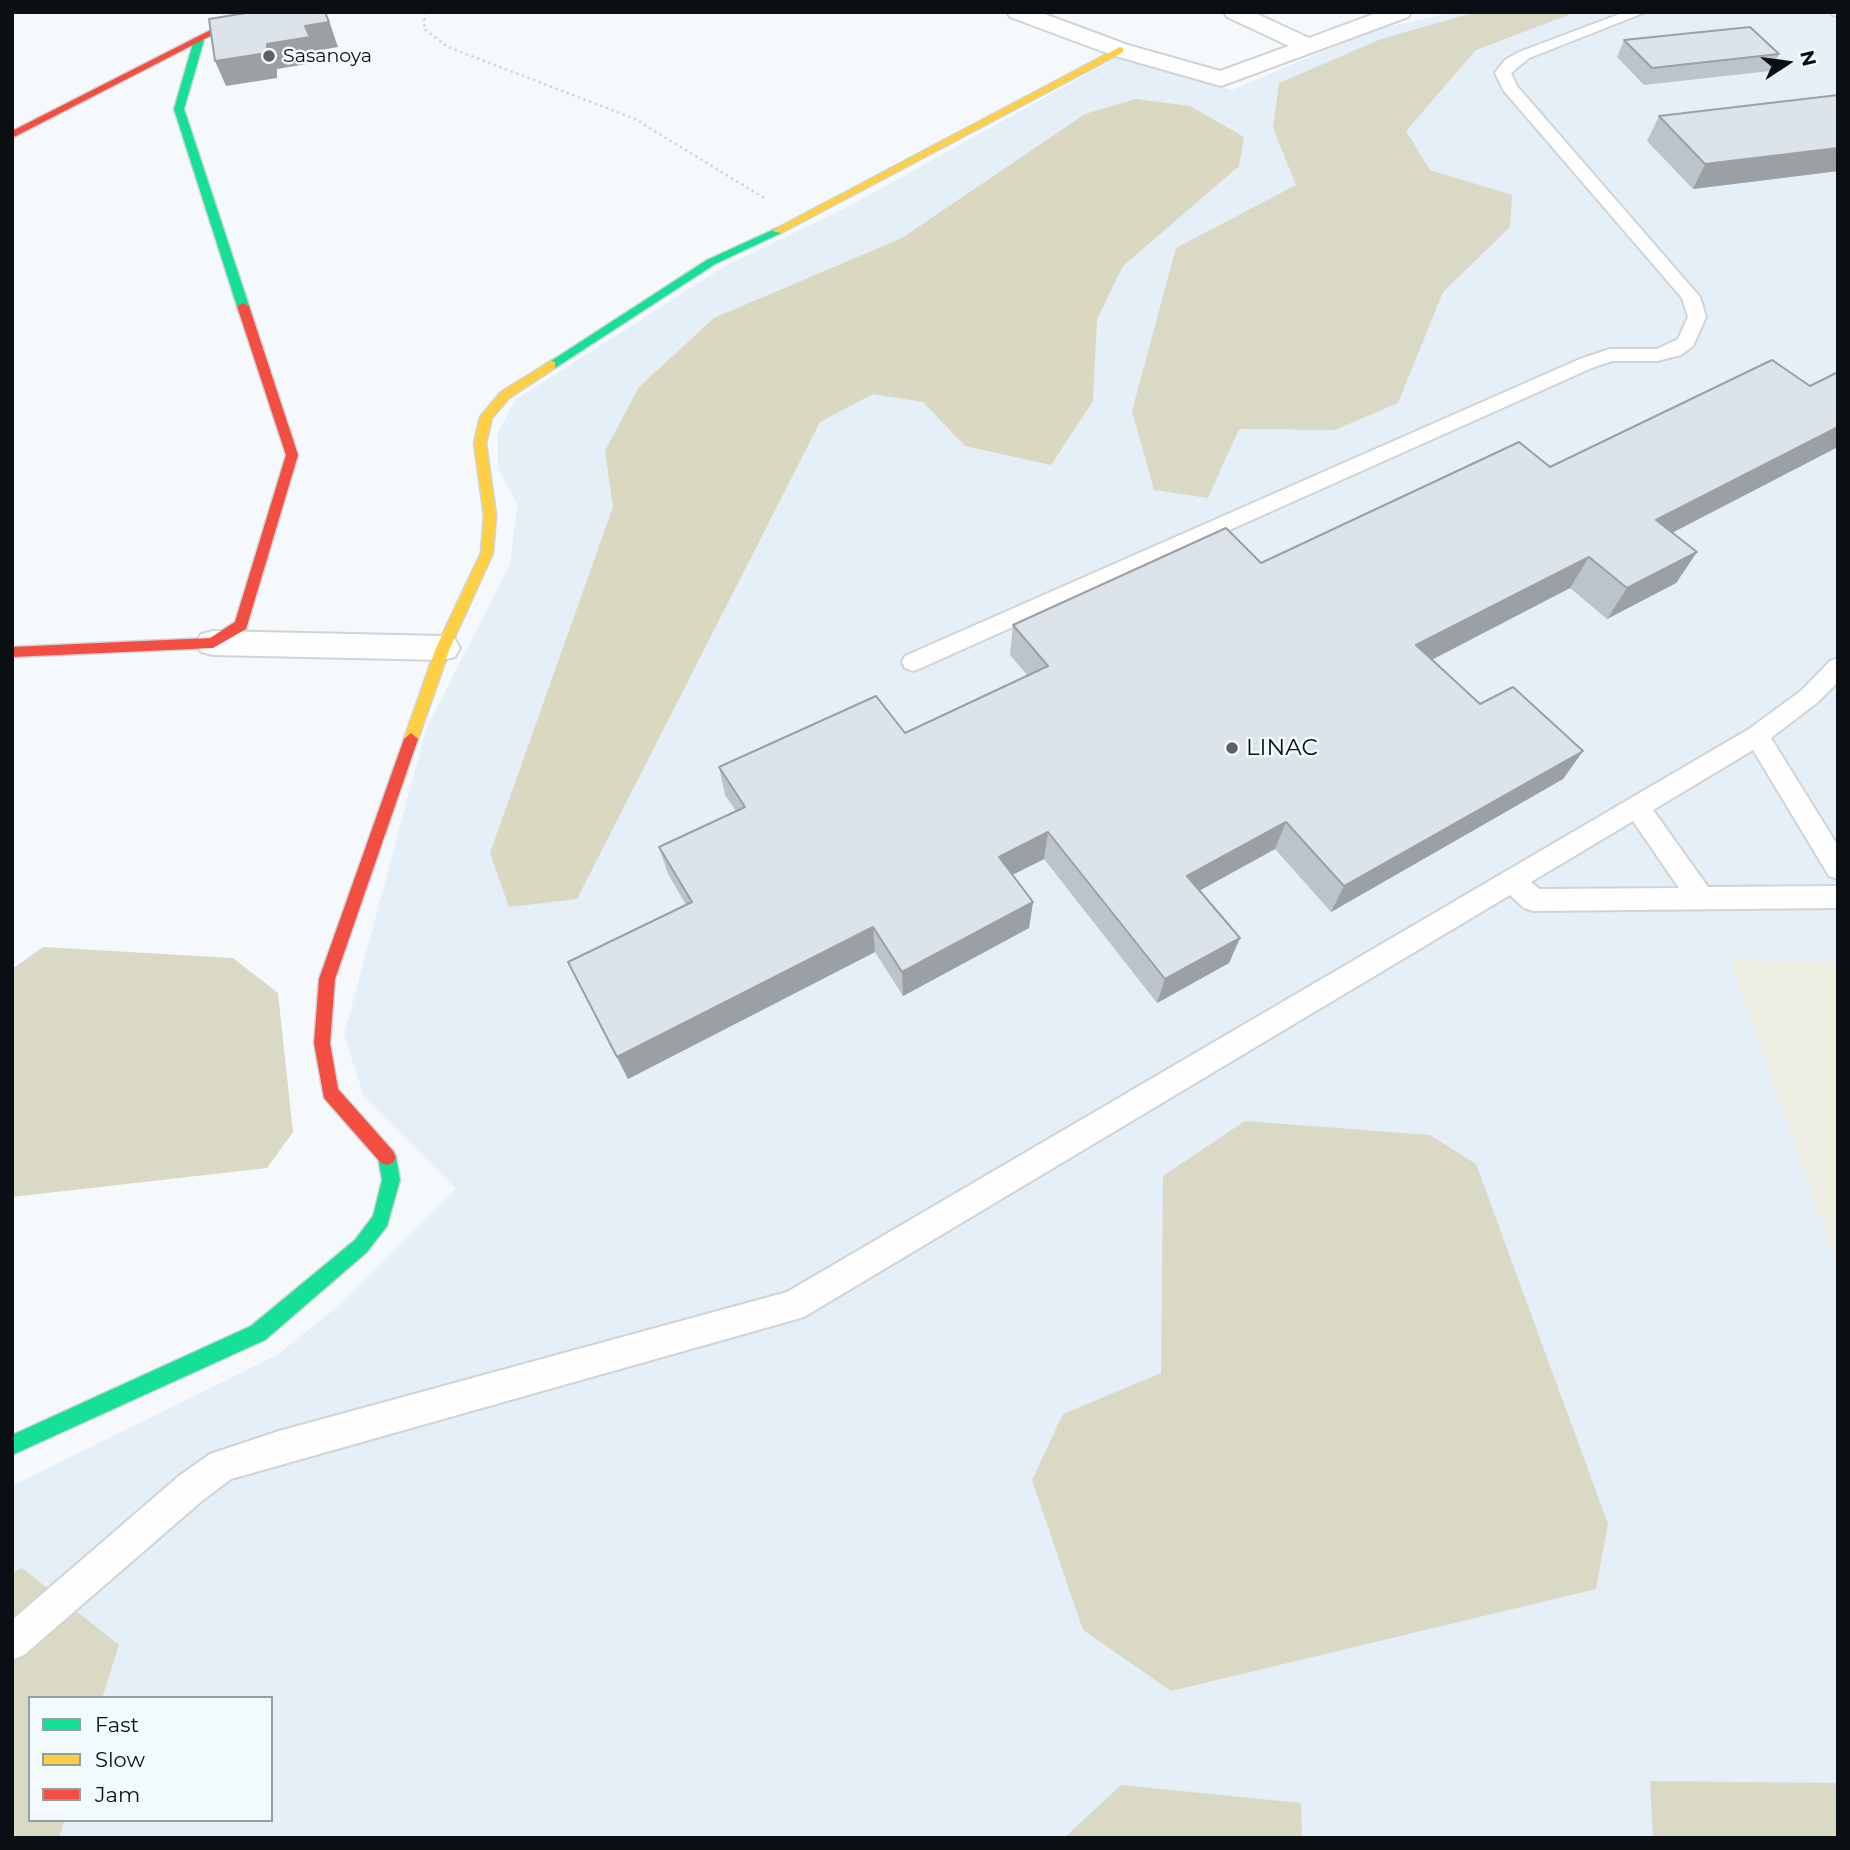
<!DOCTYPE html>
<html>
<head>
<meta charset="utf-8">
<style>
  body { margin:0 }
  #map { position:relative; width:1850px; height:1850px; overflow:hidden; background:#f6f9fb; font-family:Montserrat,sans-serif }
  canvas { display:block }
  .frame { position:absolute; inset:0; border:14px solid #0a0f13; pointer-events:none }
  .legend { position:absolute; left:28px; top:1696px; width:245px; height:126px; box-sizing:border-box; background:#f3fafe; border:2px solid #969ca0; margin:0; padding:9px 12px; list-style:none; font-size:21px; color:#0a0f13 }
  .legend li { display:flex; align-items:center; gap:14px; height:35px }
  .legend b { width:35px; border:2px solid #969ca0 }
  .north { position:absolute; left:1752px; top:28px; width:70px; height:70px; -webkit-text-stroke:5px #f3fafe; paint-order:stroke; rotate:77deg; font-size:19px; font-weight:700; line-height:28px; text-align:center; color:#0a0f13 }
  .north::after { content:''; display:block; margin:auto; width:24px; height:32px; background:#0a0f13; clip-path:polygon(50% 0,100% 100%,50% 72%,0 100%) }
</style>
</head>
<body>
<div id="map">
<canvas width="1850" height="1850"></canvas>
<div class="frame"></div>
<ul class="legend">
<li><b style="height:9px;background:#16e098"></b>Fast</li>
<li><b style="height:9px;background:#ffcf43"></b>Slow</li>
<li><b style="height:9px;background:#f24e42"></b>Jam</li>
</ul>
<div class="north">N</div>
</div>
<script>
const context = document.querySelector('canvas').getContext('2d');
context.lineJoin = 'round';
function fillPath(path, color) { context.fillStyle = color; context.fill(path, 'evenodd'); }
const toPath = rows => new Path2D(rows.map(r => 'M' + r).join(''));
function stroke(path, color, width, dash) { context.strokeStyle = color; context.lineWidth = width; context.lineCap = dash ? 'butt' : 'round'; context.setLineDash(dash || []); context.stroke(path); }
function drawText(font, color, halo, rows, align = 'center') {
  context.font = font + ' Montserrat,sans-serif'; context.lineWidth = 5; context.setLineDash([]); context.textBaseline = 'middle'; context.strokeStyle = halo; context.fillStyle = color; for (const [text, x, y, turn = 0] of rows) {
    context.save(); context.translate(x, y); context.rotate((+turn || 0) * Math.PI / 180); context.textAlign = isNaN(turn) ? turn : align; if (halo) context.strokeText(text, 0, 0); context.fillText(text, 0, 0); context.restore();
  }
}
const built = toPath([
  [1453,12,1838,12,1838,1838,12,1838,12,1486,277,1355,341,1304,456,1189,364,1097,344,1035,426,729,510,564,517,504,498,468,498,433,515,400,725,266,844,209,1116,58,1232,90,1370,31],
  [30,1698,271,1698,271,1820,30,1820]
]);
const green = toPath([
  [1730,960,1838,962,1838,1267]
]);
const forest = toPath([
  [1476,12,1576,12,1476,50,1406,131,1430,170,1512,195,1510,227,1443,292,1398,403,1335,430,1239,429,1208,498,1154,490,1132,411,1176,248,1296,185,1273,128,1279,83,1381,39],
  [43,947,233,958,278,993,293,1132,267,1168,12,1197,12,969],
  [1245,1121,1430,1135,1476,1164,1608,1524,1596,1589,1171,1691,1083,1630,1032,1480,1063,1414,1161,1373,1163,1176],
  [22,1568,119,1645,102,1698,30,1698,30,1820,65,1820,59,1838,12,1838,12,1573],
  [1650,1781,1838,1783,1838,1838,1653,1838],
  [1121,1785,1301,1803,1302,1838,1064,1838]
]);
const water = toPath([
  [1136,99,1190,106,1244,137,1239,166,1123,266,1097,319,1093,401,1051,465,965,446,923,402,873,394,820,422,577,899,509,907,490,853,613,507,605,451,639,387,714,318,902,238,1085,114]
]);
const path = toPath([
  [425,12,424,29,448,47,635,119,764,198]
]);
const lane = toPath([
  [1625,12,1646,12,1529,58,1511,73,1517,86,1700,297,1706,317,1693,346,1681,355,1657,361,1612,361,1594,367,921,668,913,671,905,668,902,662,905,656,1580,359,1610,349,1657,349,1678,339,1688,317,1682,298,1504,91,1495,73,1505,60,1519,52,1625,12],
  [1830,12,1838,12,1838,16,1832,15,1830,12],
  [1838,658,1838,682,1818,702,1771,738,1838,846,1838,879,1829,876,1753,750,1653,810,1708,887,1838,886,1838,908,1533,911,1524,908,1510,895,804,1317,231,1479,203,1500,24,1655,12,1660,12,1620,179,1476,210,1454,279,1431,787,1292,1749,729,1802,690,1830,661,1838,658],
  [1633,821,1679,888,1539,889,1531,882,1633,821]
]);
const street = toPath([
  [1007,12,1039,12,1128,45,1220,71,1289,46,1227,17,1224,12,1253,12,1309,38,1379,12,1411,12,1408,17,1221,86,1112,55,1010,17,1007,12],
  [213,631,443,636,455,639,460,648,455,657,443,660,213,655,201,652,196,643,201,634,213,631]
]);
const fast = toPath([
  [199,37,204,40,184,109,249,306,243,309,237,306,174,109,194,40,199,37],
  [777,228,782,231,781,233,715,264,555,368,547,368,545,365,707,260,777,228],
  [387,1149,393,1151,396,1157,400,1180,387,1226,367,1252,265,1340,12,1455,12,1435,251,1326,355,1240,373,1216,382,1180,378,1157,381,1151,387,1149]
]);
const slow = toPath([
  [1120,47,1123,48,1123,52,781,233,772,231,1120,47],
  [551,361,555,362,555,368,509,398,492,418,486,443,496,515,493,553,450,648,418,739,411,745,406,743,404,739,436,648,481,553,484,515,474,443,480,417,501,392,551,361]
]);
const jam = toPath([
  [246,12,257,12,12,138,12,131,246,12],
  [243,303,249,306,298,455,246,629,213,648,12,657,12,647,210,638,235,622,286,455,237,306,243,303],
  [411,733,418,739,335,979,330,1043,338,1089,393,1151,396,1157,393,1163,387,1165,381,1163,324,1098,314,1043,319,979,404,739,411,733]
]);
const wall = toPath([
  [1624,40,1779,54,1770,71,1644,85,1617,57],
  [1838,95,1838,171,1693,189,1647,141,1659,116],
  [1550,467,1672,533,1697,552,1676,583,1607,619,1570,588,1432,660,1480,704,1583,751,1563,779,1331,912,1275,849,1200,890,1240,938,1229,963,1157,1003,1044,859,1012,875,1033,902,1029,928,903,996,875,952,628,1079,568,962,686,905,668,874,659,847,736,811,725,795,719,767,905,733,1028,676,1010,655,1013,625,1261,563]
]);
const shadedWall = toPath([
  [326,12,338,47,315,51,319,62,277,69,277,78,226,86,215,61,305,26],
  [1838,148,1838,171,1693,189,1705,164],
  [1838,427,1838,447,1637,551,1656,520],
  [1697,552,1676,583,1607,619,1627,588],
  [1589,557,1570,588,1402,675,1416,645],
  [1583,751,1563,779,1331,912,1344,886],
  [1286,822,1275,849,1179,902,1187,876],
  [1048,832,1044,859,996,883,999,857],
  [1033,902,1029,928,903,996,902,972],
  [873,927,875,952,628,1079,617,1057],
  [1240,938,1229,963,1157,1003,1165,979]
]);
const building = toPath([
  [252,12,325,12,329,22,305,26,310,37,267,44,267,53,215,61,209,19,252,12],
  [1750,27,1779,54,1652,68,1624,40,1750,27],
  [1838,95,1838,148,1705,164,1659,116,1838,95],
  [1772,360,1810,386,1838,372,1838,427,1656,520,1697,552,1627,588,1589,557,1416,645,1480,704,1513,687,1583,751,1344,886,1286,822,1187,876,1240,938,1165,979,1048,832,999,857,1033,902,902,972,873,927,617,1057,568,962,692,902,659,847,745,807,719,767,876,696,905,733,1048,666,1013,625,1226,528,1261,563,1519,442,1550,467,1772,360]
]);
const markers = [
  [269,56,7,"#5d6164"],
  [1232,748,7,"#5d6164"]
];
const farPoinames = [
  ["Sasanoya",283,56]
];
const poiNames = [
  ["LINAC",1246,748]
];
fillPath(built, '#e4eff7');
fillPath(green, '#eeeee2');
fillPath(forest, '#dad9c6');
fillPath(water, '#dad8c0');
stroke(lane, '#cfd4d7', 4);
stroke(street, '#cfd4d7', 4);
stroke(fast, '#cfd4d7', 3);
stroke(slow, '#cfd4d7', 3);
stroke(jam, '#cfd4d7', 3);
stroke(path, '#d2d4d5', 2.5, [2.5, 3.5]);
fillPath(lane, '#fefefe');
fillPath(street, '#fefefe');
fillPath(fast, '#16e098');
fillPath(slow, '#ffcf43');
fillPath(jam, '#f24e42');
fillPath(wall, '#bdc4c9');
fillPath(shadedWall, '#9aa0a4');
fillPath(building, '#dce4ea');
stroke(building, '#9aa0a4', 2);
for (const [x, y, r, color] of markers) { const dot = new Path2D(); dot.arc(x, y, r, 0, 2 * Math.PI); context.fillStyle = color; context.fill(dot); stroke(dot, '#f3fafe', 2.5); }
drawText('19px', '#0a0f13', '#f3fafe', farPoinames, 'left');
drawText('23px', '#0a0f13', '#f3fafe', poiNames, 'left');
</script>
</body>
</html>
